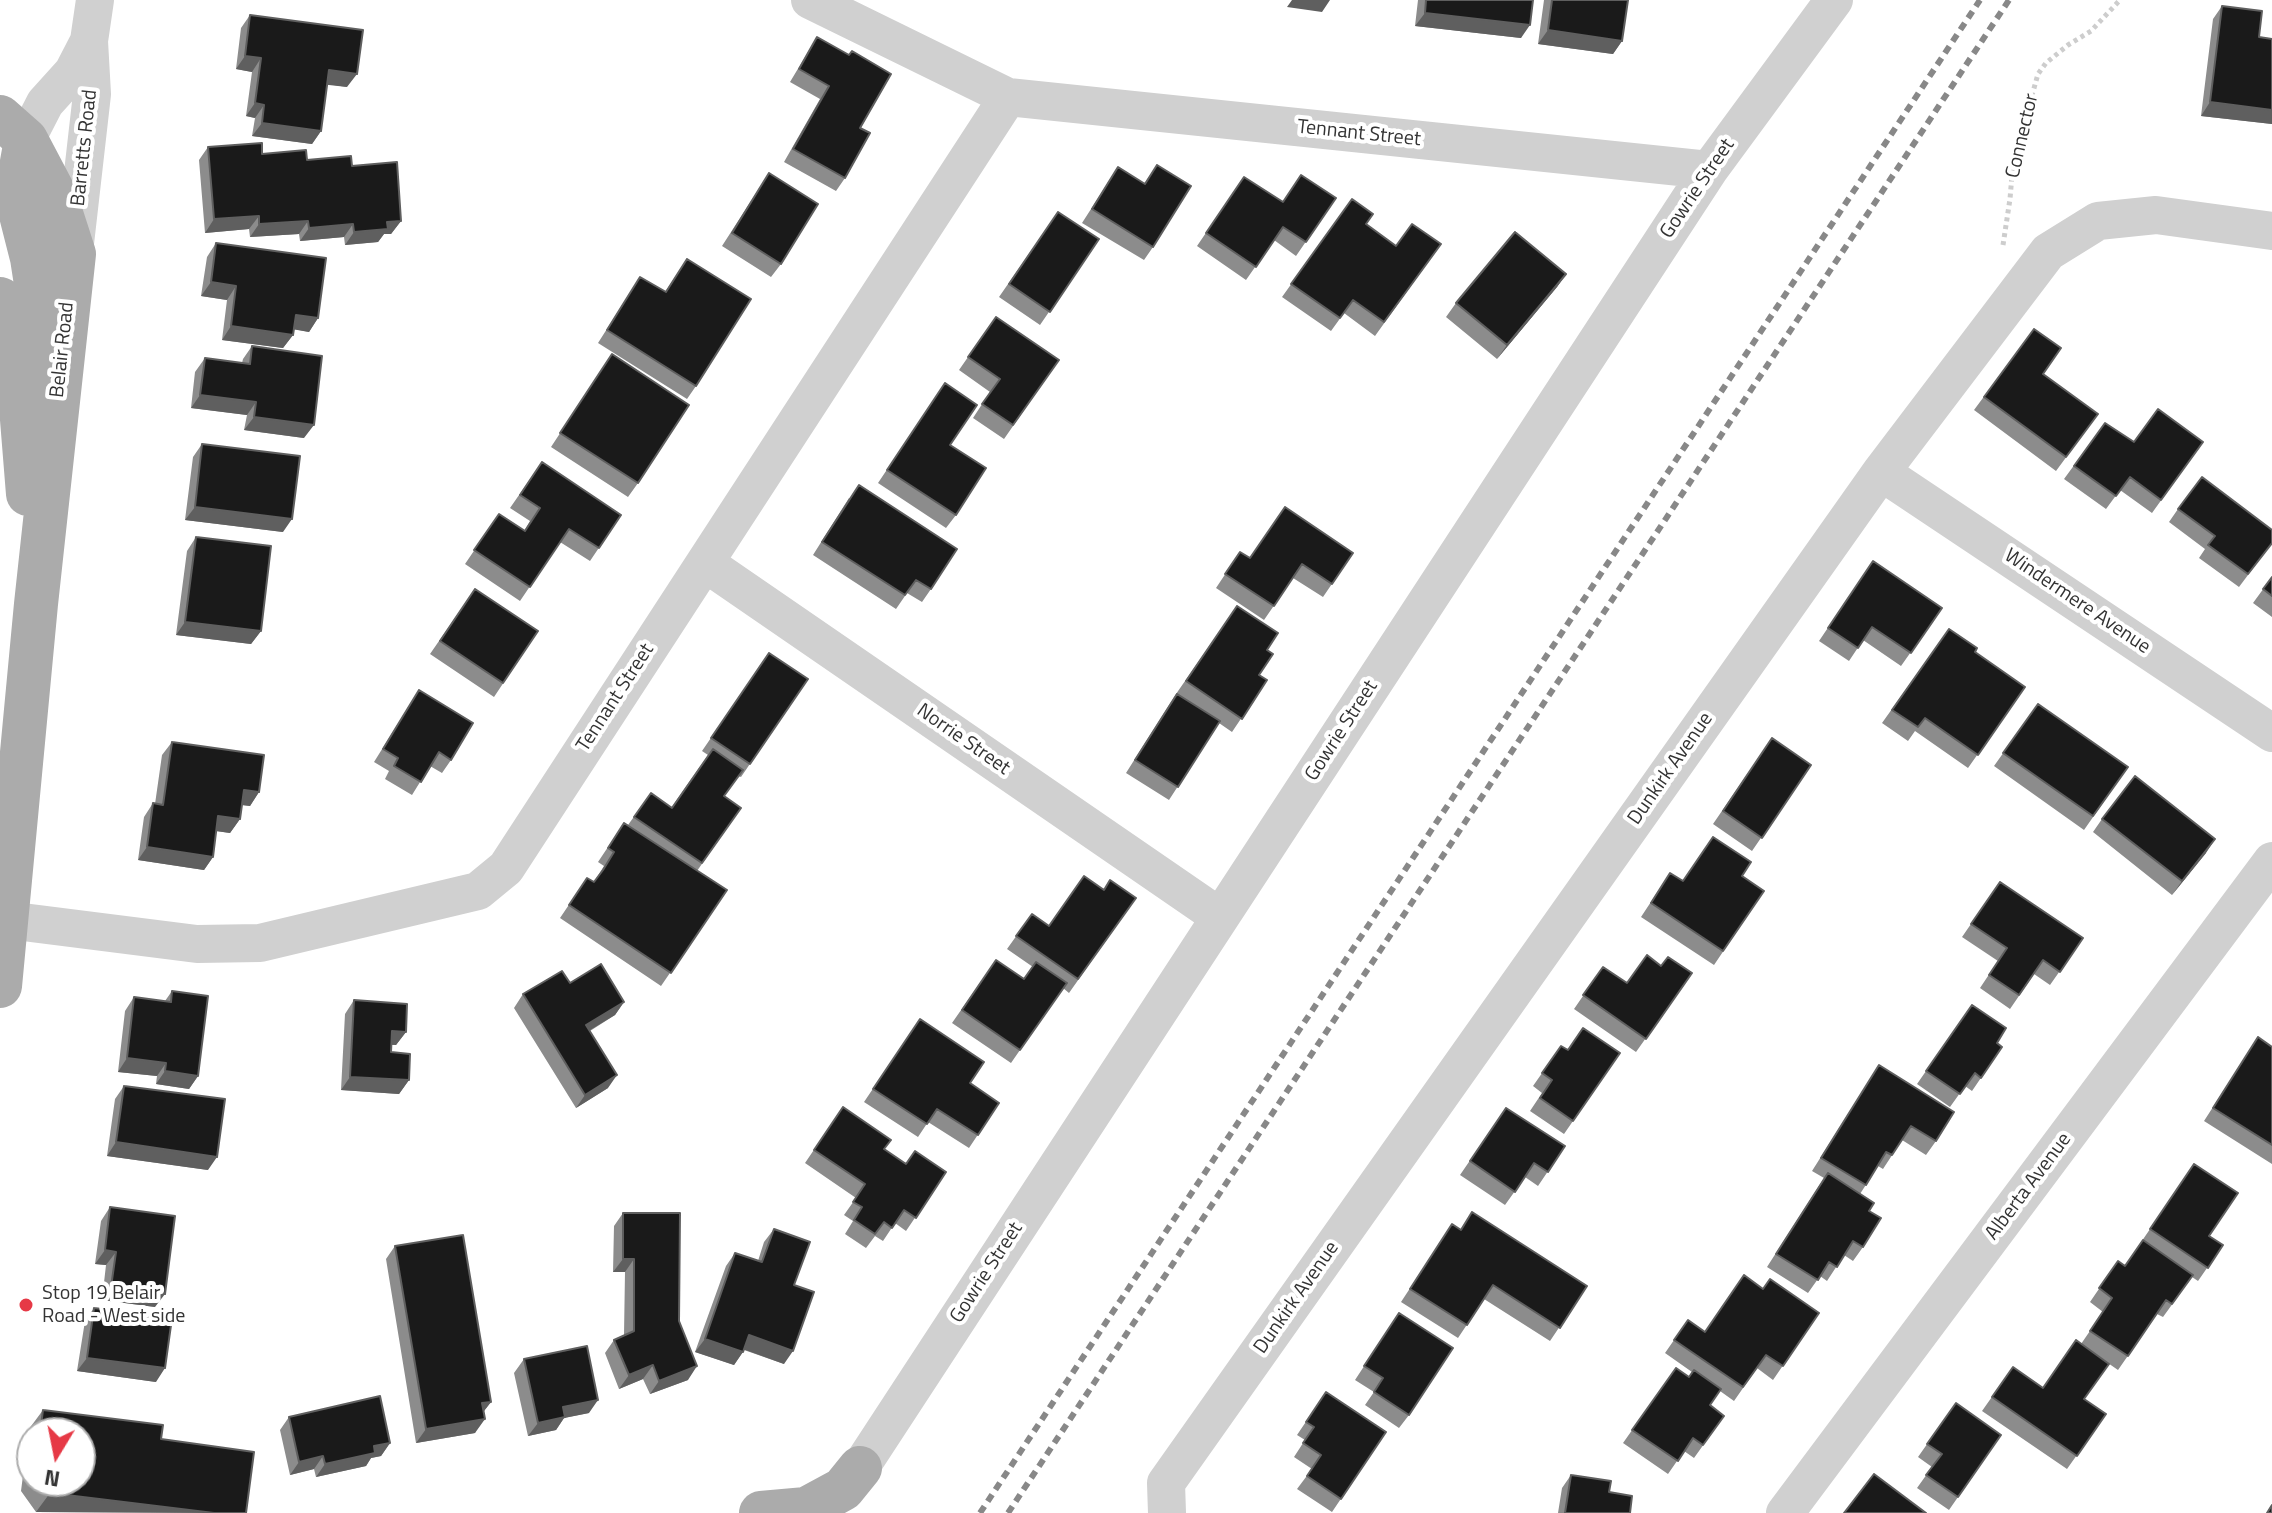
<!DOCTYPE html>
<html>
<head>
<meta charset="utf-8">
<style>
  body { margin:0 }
  #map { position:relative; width:2272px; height:1513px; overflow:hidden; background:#fff; font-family:"Titillium Web",sans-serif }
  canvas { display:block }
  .north { position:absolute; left:16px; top:1417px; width:80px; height:80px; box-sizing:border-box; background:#fff; border:2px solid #adadad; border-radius:50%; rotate:190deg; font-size:22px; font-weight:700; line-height:32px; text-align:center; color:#333 }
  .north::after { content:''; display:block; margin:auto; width:28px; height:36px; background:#e63946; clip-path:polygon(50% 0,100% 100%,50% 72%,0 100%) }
</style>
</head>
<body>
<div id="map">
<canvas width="2272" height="1513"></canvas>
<div class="north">N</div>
</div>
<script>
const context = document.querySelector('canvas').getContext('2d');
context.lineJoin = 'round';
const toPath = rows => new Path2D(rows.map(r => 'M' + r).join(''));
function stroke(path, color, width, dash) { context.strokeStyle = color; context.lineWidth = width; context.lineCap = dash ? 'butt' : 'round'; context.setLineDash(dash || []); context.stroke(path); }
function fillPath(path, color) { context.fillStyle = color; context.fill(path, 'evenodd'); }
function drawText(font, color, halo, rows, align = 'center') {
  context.font = font + ' "Titillium Web",sans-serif'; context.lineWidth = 8; context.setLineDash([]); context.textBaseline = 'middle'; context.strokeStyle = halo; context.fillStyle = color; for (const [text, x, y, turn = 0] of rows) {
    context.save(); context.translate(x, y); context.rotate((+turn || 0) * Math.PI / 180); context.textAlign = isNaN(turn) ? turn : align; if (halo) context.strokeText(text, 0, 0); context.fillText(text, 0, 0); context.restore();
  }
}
const path = toPath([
  [2003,245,2010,199,2013,163,2038,74,2046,63,2068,45,2091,31,2120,0]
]);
const minor = toPath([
  [810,0,1008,97],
  [26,140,45,103,73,72,89,41],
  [74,252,92,94,89,41,95,0],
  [1881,472,2272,733],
  [705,563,1220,917],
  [7,920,197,944,260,943,478,891,506,868,1008,97,1709,170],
  [860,1468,1709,170,1834,0],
  [1167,1513,1166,1483,1881,472,2048,252,2098,221,2156,215,2272,231],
  [1785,1513,2272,861]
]);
const major = toPath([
  [0,117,26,140,55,195,74,254,36,604,0,986],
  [26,140,18,184,19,207,32,258,38,297,28,373],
  [0,299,19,382,28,494],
  [761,1513,806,1509,843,1489,860,1468]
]);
const rail = toPath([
  [980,1513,1980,0],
  [1008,1513,2009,0]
]);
const wall = toPath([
  [1418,0,1533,0,1521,38,1415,26],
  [1544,0,1628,0,1622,41,1613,54,1538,44],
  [2222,6,2259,37,2272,39,2272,124,2201,116,2213,19],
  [250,15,347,87,327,84,321,131,312,144,252,136,255,118,246,116,252,72,236,69,241,28],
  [817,37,860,128,845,178,836,191,784,162,820,99,790,82],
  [208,147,352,166,401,221,391,234,384,234,378,242,345,245,344,237,300,241,299,234,250,237,249,229,205,233,199,160],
  [1157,165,1153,247,1144,260,1082,223,1118,167,1144,184],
  [769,173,781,264,771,277,722,246],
  [1244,177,1282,202,1336,198,1296,256,1274,240,1246,280,1197,246],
  [1352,199,1366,224,1396,246,1441,244,1375,336,1344,313,1331,331,1282,297],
  [1058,212,1099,239,1040,325,999,297],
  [216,243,318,318,309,332,294,329,293,335,283,348,222,340,227,300,201,296,207,257],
  [687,259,696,386,687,399,598,343,640,277,665,292],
  [1566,274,1557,287,1497,359,1446,317,1456,303],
  [996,317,1059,360,1004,439,973,418,990,392,959,370],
  [2034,329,2043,374,2098,414,2056,471,1974,410],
  [252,346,304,438,244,430,247,415,191,408,195,372,205,358,242,363,243,359],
  [603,368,638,483,628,497,551,447],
  [945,383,956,515,946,528,878,483],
  [2105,423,2134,442,2203,442,2152,513,2120,490,2106,509,2064,479],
  [202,444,283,532,185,520,193,457],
  [542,462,621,515,590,561,560,542,520,601,465,564,499,514,524,531,530,521,510,508],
  [849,498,931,589,922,602,907,593,896,609,813,555],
  [2178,509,2272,543,2239,587,2199,558,2205,549,2169,522],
  [196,537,261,631,251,644,176,635,187,551],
  [1240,552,1250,558,1353,553,1323,597,1293,578,1264,620,1216,588],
  [1873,561,1942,608,1901,666,1863,640,1849,661,1819,641],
  [2272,577,2272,617,2253,603],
  [475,589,538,631,494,697,430,654],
  [1237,606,1259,675,1267,680,1232,732,1219,723,1169,800,1126,773,1176,694],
  [1949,629,1975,652,2025,687,1968,768,1915,731,1908,741,1882,723],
  [769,653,808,679,741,777,738,776,724,796,741,808,697,871,727,890,661,986,560,918,587,878,594,882,604,866,598,862,624,823,628,825,651,793,671,808,708,755,702,751],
  [419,690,451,760,442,773,430,766,412,795,385,779,389,771,374,762],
  [2038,704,2128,767,2084,830,1994,766],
  [1772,738,1811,765,1752,851,1713,824],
  [172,742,259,792,250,806,242,805,240,819,230,833,216,831,213,857,204,870,138,860,144,817,153,803,155,804,162,755],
  [2102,819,2206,853,2172,895,2093,832],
  [1670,873,1683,881,1742,876,1764,891,1714,965,1641,917],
  [2000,882,2083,938,2050,985,2034,974,2010,1009,1980,988,1998,961,1962,937],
  [1104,890,1136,898,1069,993,1063,988,1011,1063,952,1023,996,960,1024,979,1033,967,1007,949,1032,914,1049,926],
  [1661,966,1692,973,1636,1052,1574,1009,1603,967,1627,983],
  [570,983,624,1002,615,1015,590,1031,608,1088,576,1108,514,1008,523,994],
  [172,991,198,1076,189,1089,156,1084,157,1076,118,1072,125,1011,134,997,165,1001],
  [354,1000,406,1032,396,1045,392,1045,391,1052,409,1080,399,1094,341,1090,345,1014],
  [1972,1005,1997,1043,2002,1047,1972,1091,1965,1086,1950,1107,1917,1084],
  [920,1019,970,1083,999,1103,969,1148,928,1122,918,1137,864,1102],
  [2258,1037,2272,1047,2272,1164,2204,1121],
  [1561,1046,1568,1050,1620,1053,1564,1134,1530,1111,1542,1093,1533,1086],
  [1879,1065,1936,1141,1926,1155,1902,1140,1883,1169,1878,1166,1860,1194,1869,1211,1863,1247,1853,1261,1844,1255,1827,1281,1820,1276,1808,1293,1767,1267,1824,1178,1812,1171],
  [124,1086,208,1170,107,1156,115,1099],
  [843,1107,884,1149,906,1164,946,1172,906,1231,895,1223,883,1241,875,1236,866,1248,845,1234,853,1221,844,1215,856,1198,805,1163],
  [1506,1108,1565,1146,1538,1186,1525,1177,1505,1205,1460,1175],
  [2194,1164,2209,1236,2223,1245,2198,1281,2192,1277,2163,1317,2157,1314,2118,1370,2092,1352,2084,1399,2106,1414,2067,1469,1982,1411,2013,1367,2043,1388,2081,1344,2103,1312,2090,1302,2118,1261,2125,1266],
  [110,1207,155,1307,102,1300,106,1265,95,1264,101,1221],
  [1472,1212,1587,1286,1550,1341,1484,1299,1458,1338,1401,1302,1443,1238,1460,1230],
  [623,1213,679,1321,688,1380,650,1394,643,1379,619,1389,605,1353,614,1340,624,1335,625,1272,613,1272,614,1226],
  [774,1229,794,1285,784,1364,744,1350,734,1365,695,1352,726,1266,735,1253,758,1261,764,1242],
  [395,1246,491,1402,483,1412,475,1433,416,1443,386,1259],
  [1763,1289,1819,1313,1773,1380,1757,1368,1734,1401,1720,1391,1710,1405,1724,1416,1694,1458,1684,1451,1668,1474,1623,1443,1676,1368,1689,1377,1692,1372,1665,1353,1688,1320,1705,1332],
  [94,1308,156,1382,77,1371,85,1321],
  [1399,1313,1409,1415,1399,1428,1365,1405,1374,1392,1355,1380],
  [524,1359,589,1413,564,1418,556,1430,528,1436,514,1373],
  [1326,1392,1386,1432,1332,1512,1297,1489,1312,1469,1294,1457,1305,1440,1297,1435],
  [1956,1403,2001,1435,1949,1510,1917,1488,1932,1467,1918,1457],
  [43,1410,161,1439,246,1513,36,1512,21,1491,29,1429],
  [32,1433,80,1433,80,1481,32,1481],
  [289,1417,390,1443,381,1456,371,1458,366,1466,316,1477,314,1469,290,1475,280,1430],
  [1571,1475,1609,1492,1630,1513,1558,1513,1562,1488]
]);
const shadedWall = toPath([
  [1292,0,1330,0,1322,12,1287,7],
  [1425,13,1530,25,1521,38,1415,26],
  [1548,30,1622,41,1613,54,1538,44],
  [245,56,261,58,252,72,236,69],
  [329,70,357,74,347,87,320,84],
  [2210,102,2272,110,2272,124,2201,116],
  [255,103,264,105,255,118,246,116],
  [262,123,321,131,312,144,252,136],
  [259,216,249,229,205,233,214,219],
  [308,221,299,234,250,237,259,224],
  [401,221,391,234,384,234,378,242,345,245,354,232,387,222],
  [353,224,344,237,300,241,309,228],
  [1566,274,1557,287,1497,359,1507,345],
  [211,282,236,286,227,300,201,296],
  [296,315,318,318,309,332,286,328],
  [231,326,293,335,283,348,222,340],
  [200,395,256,402,247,415,191,408],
  [254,417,314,425,304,438,244,430],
  [195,507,292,519,283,532,185,520],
  [185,622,261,631,251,644,176,635],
  [244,790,259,792,250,806,234,804],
  [218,816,240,819,230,833,209,830],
  [2215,839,2206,853,2172,895,2182,881],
  [147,847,213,857,204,870,138,860],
  [624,1002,615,1015,577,1038,586,1025],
  [392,1031,406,1032,396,1045,383,1044],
  [127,1058,166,1063,157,1076,118,1072],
  [165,1071,198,1076,189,1089,156,1084],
  [617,1075,608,1088,576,1108,585,1095],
  [350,1077,409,1080,399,1094,341,1090],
  [116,1142,217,1157,208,1170,107,1156],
  [105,1250,116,1252,106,1265,95,1264],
  [623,1259,634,1259,625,1272,613,1272],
  [111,1287,165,1294,155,1307,102,1300],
  [749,1335,793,1351,784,1364,740,1348],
  [705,1339,743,1352,734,1365,695,1352],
  [87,1358,165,1368,156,1382,77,1371],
  [653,1365,643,1379,619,1389,629,1375],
  [697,1366,688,1380,650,1394,659,1381],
  [598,1400,589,1413,564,1418,556,1430,528,1436,538,1423,563,1407],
  [491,1402,481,1415,482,1403],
  [485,1419,475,1433,416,1443,426,1429],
  [390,1443,381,1456,371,1458,366,1466,316,1477,325,1464,374,1446],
  [323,1456,314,1469,290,1475,299,1462],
  [50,1493,214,1513,36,1512]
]);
const building = toPath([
  [1426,0,1533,0,1530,25,1425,13,1426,0],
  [1552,0,1628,0,1622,41,1548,30,1552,0],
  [2222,6,2262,11,2259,37,2272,39,2272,110,2210,102,2222,6],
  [250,15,363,30,357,74,329,70,321,131,262,123,264,105,255,103,261,58,245,56,250,15],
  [817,37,849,55,852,51,891,74,860,128,870,133,845,178,793,149,829,86,799,69,817,37],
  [262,143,262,154,306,150,307,160,351,156,352,166,397,162,401,221,387,222,388,229,354,232,353,224,309,228,308,221,259,224,259,216,214,219,208,147,262,143],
  [1157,165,1191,186,1153,247,1092,209,1118,167,1145,184,1157,165],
  [769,173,818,204,781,264,732,233,769,173],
  [1301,175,1336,198,1306,242,1283,227,1256,267,1206,233,1244,177,1283,202,1301,175],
  [1352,199,1373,214,1366,224,1396,246,1412,224,1441,244,1384,322,1353,300,1340,318,1291,284,1352,199],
  [1058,212,1099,239,1050,312,1009,284,1058,212],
  [1515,232,1566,274,1507,345,1456,303,1515,232],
  [216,243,326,258,318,318,296,315,293,335,231,326,236,286,211,282,216,243],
  [687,259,751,299,696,386,607,330,640,277,666,292,687,259],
  [996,317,1059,360,1013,425,982,404,1000,379,968,357,996,317],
  [2034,329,2061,348,2043,374,2098,414,2066,457,1984,397,2034,329],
  [252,346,322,356,314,425,254,417,256,402,200,395,205,358,250,364,252,346],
  [612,354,689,405,638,483,560,433,612,354],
  [945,383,977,405,950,445,986,468,956,515,887,470,945,383],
  [2158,409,2203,442,2161,500,2130,477,2116,496,2074,466,2105,423,2134,442,2158,409],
  [202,444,300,456,292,519,195,507,202,444],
  [542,462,621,515,599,548,569,529,530,587,474,550,499,514,525,531,540,508,520,495,542,462],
  [2202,477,2272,530,2272,543,2248,574,2208,545,2215,536,2178,509,2202,477],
  [859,485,957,549,931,589,916,580,905,595,822,542,859,485],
  [1285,507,1353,553,1332,584,1302,564,1274,606,1225,574,1240,552,1250,558,1285,507],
  [196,537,271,546,261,631,185,622,196,537],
  [1873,561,1942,608,1911,653,1872,627,1858,648,1828,628,1873,561],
  [2272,577,2272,596,2263,589,2272,577],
  [475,589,538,631,503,683,440,641,475,589],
  [1237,606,1278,633,1267,650,1273,654,1259,675,1267,680,1242,719,1186,681,1237,606],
  [1949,629,1977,648,1975,652,2025,687,1978,755,1925,718,1918,727,1892,710,1949,629],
  [769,653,808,679,750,764,711,738,769,653],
  [419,690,473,723,451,760,439,752,421,782,394,766,398,758,383,749,419,690],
  [1177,694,1220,721,1178,787,1135,760,1177,694],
  [2038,704,2128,767,2093,816,2003,753,2038,704],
  [1772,738,1811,765,1762,838,1723,811,1772,738],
  [172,742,264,755,259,792,244,790,240,819,218,816,213,857,147,847,153,803,163,805,172,742],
  [713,749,743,770,724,796,741,808,702,863,634,817,651,793,672,808,713,749],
  [2135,776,2215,839,2182,881,2102,819,2135,776],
  [624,823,727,890,671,973,569,905,587,878,594,882,603,870,614,852,608,848,624,823],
  [1713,837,1751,862,1742,876,1764,891,1723,951,1651,903,1670,873,1683,881,1713,837],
  [1084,876,1104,890,1110,880,1136,898,1078,979,1016,936,1032,914,1049,926,1084,876],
  [2000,882,2083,938,2060,972,2043,960,2019,995,1989,975,2007,948,1971,924,2000,882],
  [1647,955,1661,966,1668,957,1692,973,1646,1039,1583,995,1603,967,1627,983,1647,955],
  [996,960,1024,979,1036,962,1067,983,1020,1050,962,1010,996,960],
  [601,964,624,1002,586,1025,617,1075,585,1095,523,994,562,971,570,983,601,964],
  [172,991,208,996,198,1076,165,1071,166,1063,127,1058,134,997,171,1002,172,991],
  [354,1000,407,1004,406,1032,392,1031,391,1052,410,1054,409,1080,350,1077,354,1000],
  [1972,1005,2006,1028,1997,1043,2002,1047,1981,1078,1975,1073,1960,1094,1926,1071,1972,1005],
  [920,1019,984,1062,970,1083,999,1103,978,1135,937,1109,927,1124,873,1089,920,1019],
  [1583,1028,1620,1053,1573,1121,1540,1098,1552,1080,1542,1073,1561,1046,1568,1050,1583,1028],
  [2258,1037,2272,1047,2272,1145,2213,1108,2258,1037],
  [1879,1065,1954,1112,1936,1141,1911,1126,1892,1155,1886,1152,1866,1185,1821,1158,1879,1065],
  [124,1086,225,1099,217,1157,116,1142,124,1086],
  [843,1107,891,1140,884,1149,906,1164,915,1151,946,1172,916,1218,904,1210,892,1228,884,1222,875,1234,854,1220,862,1207,853,1202,865,1184,814,1150,843,1107],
  [1506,1108,1565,1146,1548,1172,1534,1163,1515,1192,1470,1161,1506,1108],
  [2194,1164,2238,1193,2209,1236,2223,1245,2208,1268,2150,1229,2194,1164],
  [1828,1173,1874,1203,1869,1211,1881,1218,1863,1247,1853,1241,1837,1267,1829,1262,1818,1280,1776,1254,1828,1173],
  [110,1207,175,1216,165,1294,111,1287,116,1252,105,1250,110,1207],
  [1472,1212,1587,1286,1560,1328,1493,1285,1467,1325,1410,1289,1452,1224,1461,1230,1472,1212],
  [623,1213,680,1213,679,1321,697,1366,659,1381,653,1365,629,1375,614,1340,634,1331,634,1259,623,1259,623,1213],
  [774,1229,810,1242,794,1285,814,1292,793,1351,749,1335,743,1352,705,1339,735,1253,762,1262,774,1229],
  [463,1235,491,1402,482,1403,485,1419,426,1429,395,1246,463,1235],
  [2143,1240,2193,1275,2172,1304,2166,1300,2128,1356,2090,1331,2112,1298,2099,1288,2118,1261,2125,1266,2143,1240],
  [1744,1275,1763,1289,1770,1279,1819,1313,1783,1366,1766,1355,1743,1387,1674,1340,1688,1320,1705,1332,1744,1275],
  [94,1308,172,1318,165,1368,87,1358,94,1308],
  [1399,1313,1453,1348,1409,1415,1374,1392,1383,1378,1364,1366,1399,1313],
  [2076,1340,2109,1364,2084,1399,2106,1414,2077,1456,1992,1397,2013,1367,2043,1388,2076,1340],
  [587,1346,598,1400,563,1407,565,1417,538,1423,524,1359,587,1346],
  [1676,1368,1689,1377,1694,1370,1721,1389,1710,1405,1724,1416,1703,1445,1693,1438,1678,1461,1632,1430,1676,1368],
  [1326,1392,1386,1432,1341,1499,1307,1476,1321,1455,1303,1443,1314,1427,1306,1422,1326,1392],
  [380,1396,390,1443,374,1446,375,1453,325,1464,323,1456,299,1462,289,1417,380,1396],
  [1956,1403,2001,1435,1958,1497,1926,1475,1942,1454,1927,1444,1956,1403],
  [43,1410,163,1425,161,1439,254,1452,246,1513,214,1513,50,1493,41,1481,80,1481,80,1433,40,1433,43,1410],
  [1874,1474,1926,1513,1844,1513,1874,1474],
  [1571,1475,1611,1481,1609,1492,1632,1496,1630,1513,1565,1513,1571,1475],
  [2272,1505,2272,1513,2267,1513,2272,1505]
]);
const markers = [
  [26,1305,8,"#e63946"]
];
const streetNames = [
  ["Tennant Street",1359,134,6],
  ["Connector",2023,136,-77],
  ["Barretts Road",85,148,-84],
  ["Gowrie Street",1698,189,-56],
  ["Belair Road",63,350,-84],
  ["Windermere Avenue",2077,602,34],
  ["Tennant Street",616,698,-57],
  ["Gowrie Street",1342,731,-57],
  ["Norrie Street",963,740,35],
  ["Dunkirk Avenue",1671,769,-55],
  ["Alberta Avenue",2029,1187,-53],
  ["Gowrie Street",987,1273,-57],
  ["Dunkirk Avenue",1297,1298,-55]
];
const poiNames = [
  ["Stop 19 Belair",42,1294],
  ["Road - West side",42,1317]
];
stroke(path, '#cdcdcd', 5, [4, 4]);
stroke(minor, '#d0d0d0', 38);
stroke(major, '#ababab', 44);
stroke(rail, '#888', 6, [8, 6]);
fillPath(wall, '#8c8c8c');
fillPath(shadedWall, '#5f5f5f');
fillPath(building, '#1a1a1a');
stroke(building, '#5f5f5f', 2);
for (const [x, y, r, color] of markers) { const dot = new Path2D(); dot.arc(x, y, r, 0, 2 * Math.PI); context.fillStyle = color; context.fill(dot); stroke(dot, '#fff', 3); }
drawText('20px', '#333', '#fff', streetNames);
drawText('20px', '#333', '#fff', poiNames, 'left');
</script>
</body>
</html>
